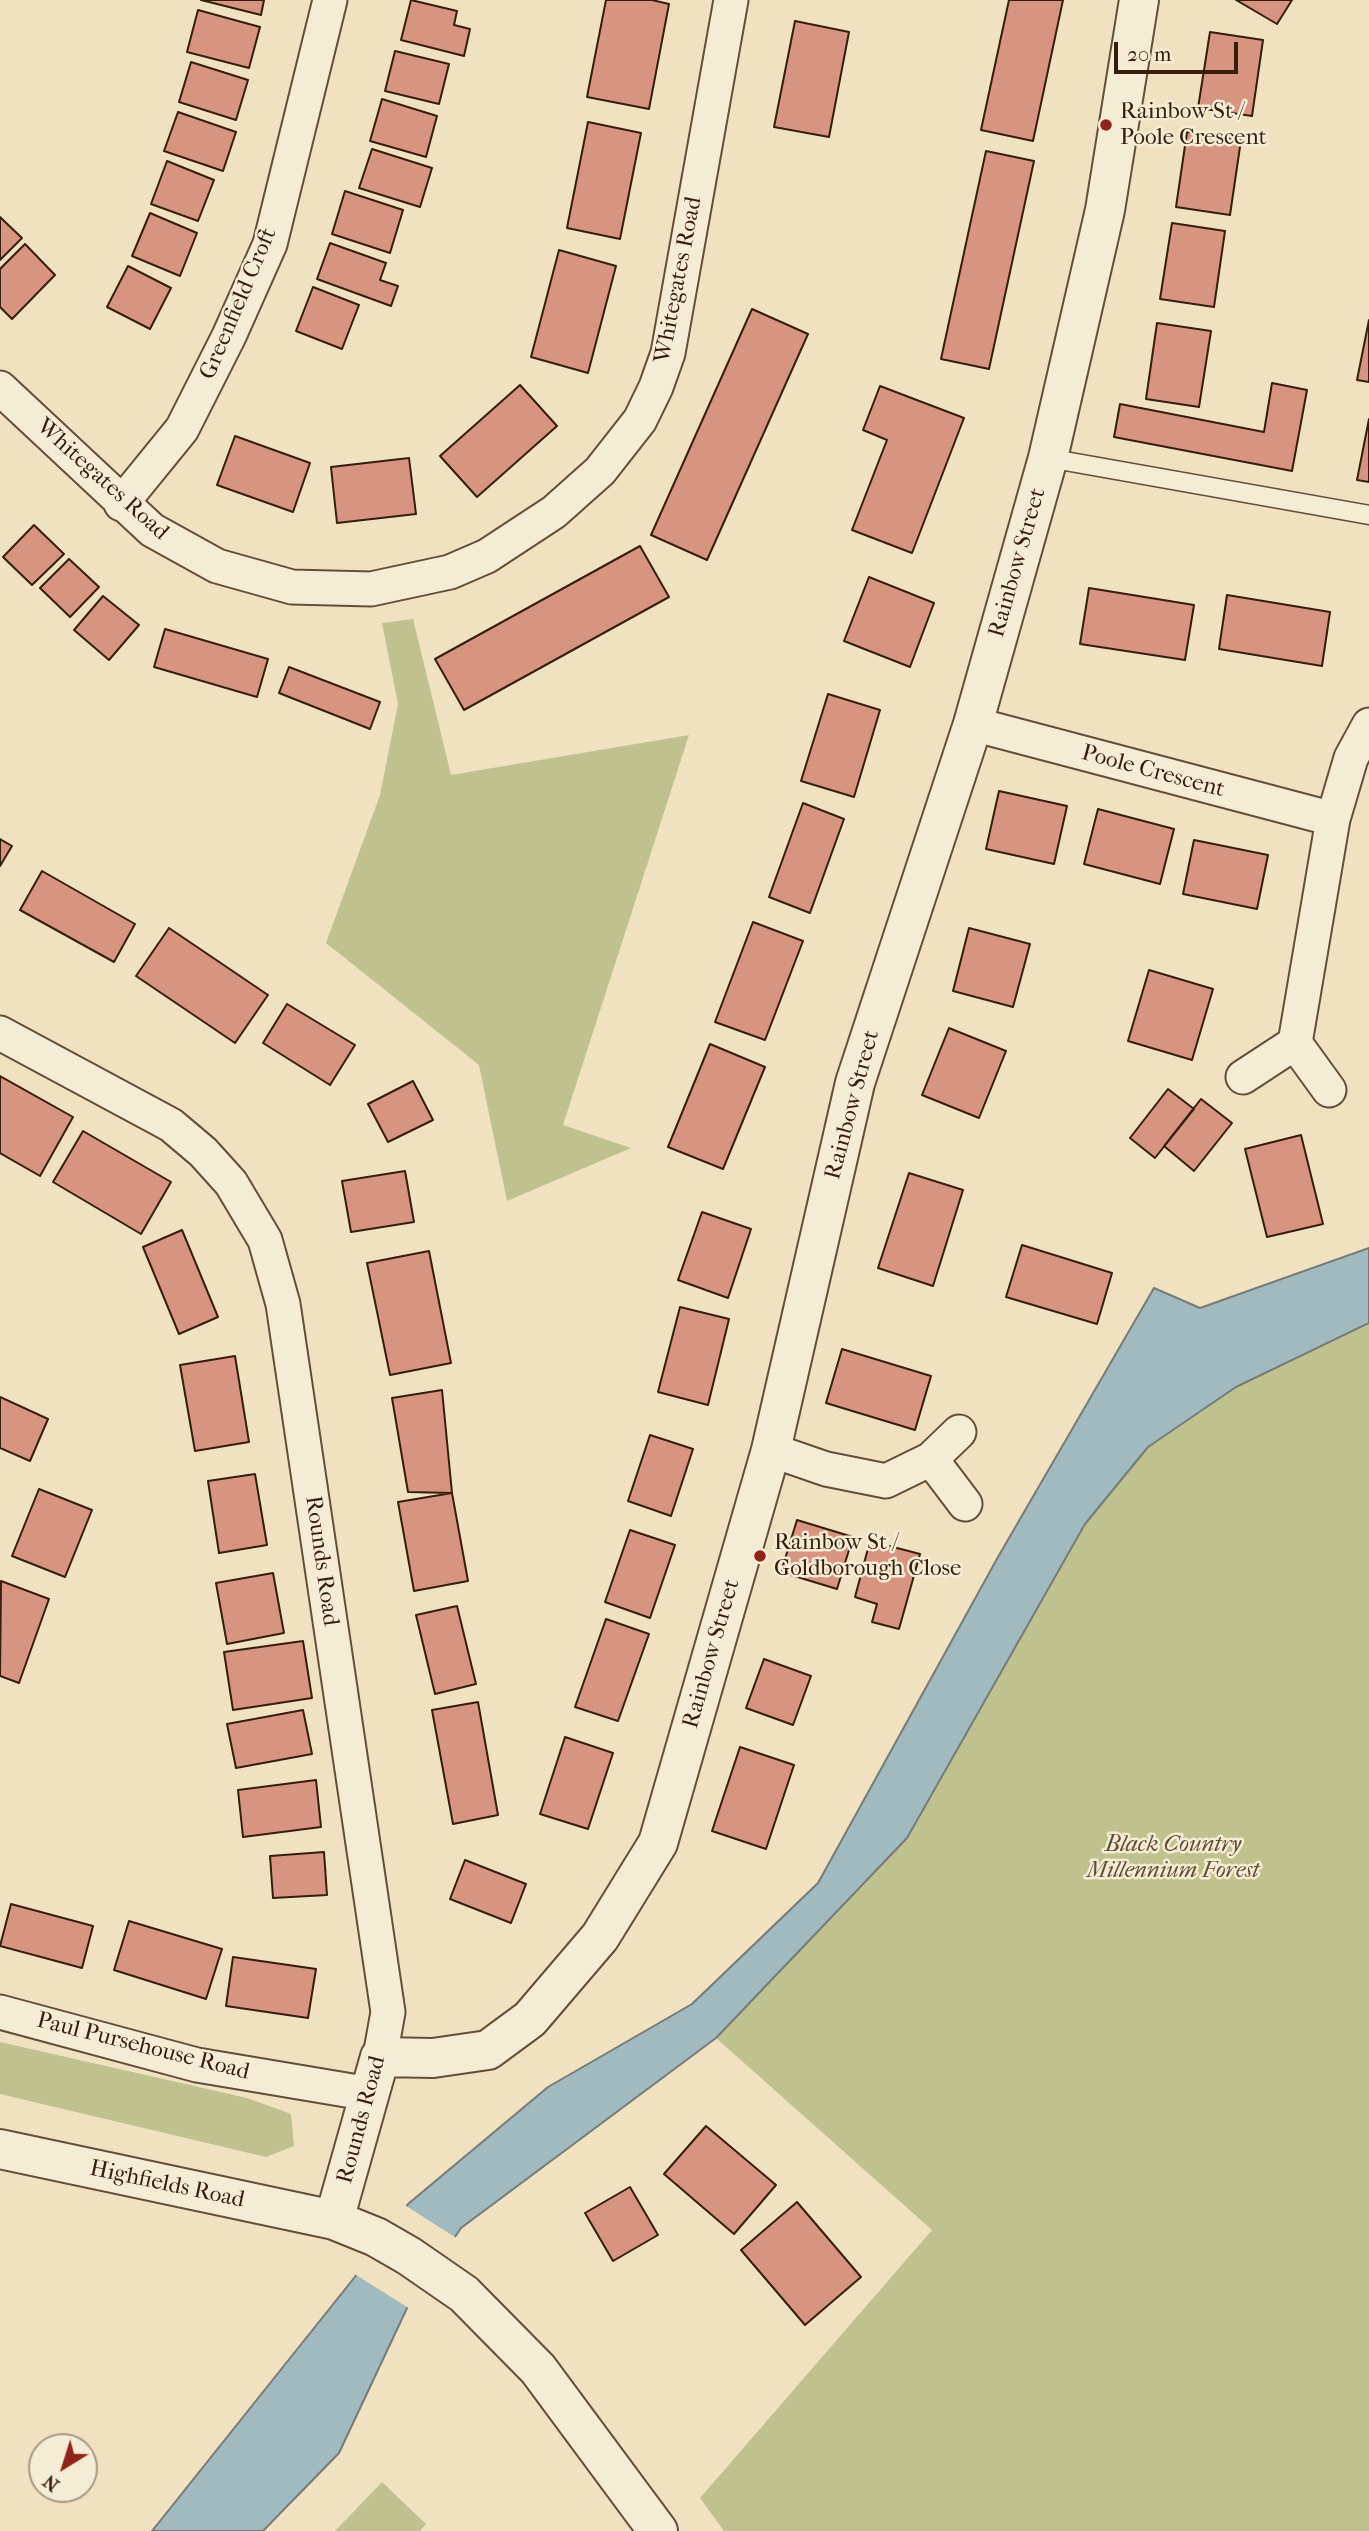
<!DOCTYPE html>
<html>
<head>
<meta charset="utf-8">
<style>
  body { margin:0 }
  #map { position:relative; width:1369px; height:2531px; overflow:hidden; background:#f0e2c0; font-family:"IM FELL French Canon",serif }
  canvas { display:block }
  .north { position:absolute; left:28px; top:2433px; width:70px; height:70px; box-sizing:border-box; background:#f5ecd6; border:2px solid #a99985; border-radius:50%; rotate:218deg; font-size:19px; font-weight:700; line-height:28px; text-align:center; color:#361d0c }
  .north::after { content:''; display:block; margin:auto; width:24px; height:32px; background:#8f2418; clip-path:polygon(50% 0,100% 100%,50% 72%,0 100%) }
  .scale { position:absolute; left:1114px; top:42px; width:124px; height:32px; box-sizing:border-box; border:4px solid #361d0c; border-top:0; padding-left:9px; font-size:21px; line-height:24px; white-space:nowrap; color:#361d0c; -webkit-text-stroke:5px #f5ecd6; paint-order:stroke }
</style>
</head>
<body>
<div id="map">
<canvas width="1369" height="2531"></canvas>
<div class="north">N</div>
<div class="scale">20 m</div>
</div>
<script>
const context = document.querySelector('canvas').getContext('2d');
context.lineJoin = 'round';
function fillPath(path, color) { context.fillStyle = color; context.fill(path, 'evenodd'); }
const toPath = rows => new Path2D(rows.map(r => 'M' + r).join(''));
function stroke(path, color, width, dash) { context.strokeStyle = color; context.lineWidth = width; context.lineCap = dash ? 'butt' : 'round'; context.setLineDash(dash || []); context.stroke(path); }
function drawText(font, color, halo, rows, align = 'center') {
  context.font = font + ' "IM FELL French Canon",serif'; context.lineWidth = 5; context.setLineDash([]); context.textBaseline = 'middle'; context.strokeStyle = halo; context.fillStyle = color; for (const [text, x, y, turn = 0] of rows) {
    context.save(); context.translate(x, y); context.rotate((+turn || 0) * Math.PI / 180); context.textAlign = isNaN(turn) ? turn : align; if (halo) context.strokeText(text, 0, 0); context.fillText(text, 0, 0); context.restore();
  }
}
const green = toPath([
  [413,619,451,775,689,735,563,1125,631,1148,507,1201,479,1065,326,943,380,795,398,704,382,623],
  [1369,1323,1369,2531,724,2531,700,2498,932,2230,716,2038,907,1838,1085,1524,1148,1447,1236,1387],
  [0,2042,247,2098,291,2114,294,2146,266,2157,0,2094],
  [382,2482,426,2524,420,2531,335,2531]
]);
const water = toPath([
  [1369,1248,1369,1323,1236,1387,1148,1447,1085,1524,907,1838,716,2038,461,2228,408,2306,339,2453,263,2531,152,2531,354,2278,408,2204,548,2087,692,2004,818,1883,998,1557,1154,1288,1200,1308,1369,1248]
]);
const pier = toPath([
  [403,2204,458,2239,410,2309,353,2273]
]);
const building = toPath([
  [201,0,264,0,261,15,201,0],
  [411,0,457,11,454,25,470,29,464,56,401,40,411,0],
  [606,0,652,0,669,4,649,109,587,97,606,0],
  [1009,0,1063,0,1033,141,981,130,1009,0],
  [1236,0,1292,0,1277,24,1236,0],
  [198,10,260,27,249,68,187,52,198,10],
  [795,21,849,32,829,137,774,127,795,21],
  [1210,32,1263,40,1252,116,1198,108,1210,32],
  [395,51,449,64,439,104,385,91,395,51],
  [191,62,248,80,236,120,179,102,191,62],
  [382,99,437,116,426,157,370,141,382,99],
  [178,112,236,132,223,171,164,151,178,112],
  [588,122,641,133,620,239,567,228,588,122],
  [1187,132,1241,140,1230,215,1176,207,1187,132],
  [372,149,432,168,420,207,359,188,372,149],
  [986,151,1034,161,989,369,941,359,986,151],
  [167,161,214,180,198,221,151,204,167,161],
  [345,191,403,210,390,253,332,234,345,191],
  [150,213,197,233,180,276,132,256,150,213],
  [0,217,22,238,0,260,0,217],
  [1172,223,1225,231,1214,307,1160,299,1172,223],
  [330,243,386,263,380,280,398,286,391,306,317,279,330,243],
  [25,244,55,275,12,319,0,307,0,269,25,244],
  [559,250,616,266,588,373,531,357,559,250],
  [128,266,171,288,150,329,107,307,128,266],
  [313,287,359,305,342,349,296,331,313,287],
  [752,309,808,334,707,560,651,535,752,309],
  [1369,320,1369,382,1357,380,1369,320],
  [1157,323,1211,331,1199,407,1146,399,1157,323],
  [1272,383,1307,390,1292,471,1114,437,1120,404,1264,432,1272,383],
  [520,385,557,426,477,497,440,456,520,385],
  [880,386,964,418,912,553,852,530,887,440,863,430,880,386],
  [1369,419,1369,482,1357,480,1369,419],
  [235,436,310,463,293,512,217,485,235,436],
  [409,458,416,514,337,523,331,467,409,458],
  [34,525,64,554,32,585,3,557,34,525],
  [640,546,669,597,464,710,435,659,640,546],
  [69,559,99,587,70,617,40,588,69,559],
  [869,577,934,603,910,667,844,641,869,577],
  [1089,588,1194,605,1185,660,1080,644,1089,588],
  [1227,595,1330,612,1322,666,1219,649,1227,595],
  [103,596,139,625,109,660,74,630,103,596],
  [165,629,268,659,257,697,154,667,165,629],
  [289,667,380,702,370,729,279,693,289,667],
  [828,694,880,710,854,797,801,781,828,694],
  [999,791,1067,806,1054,864,986,849,999,791],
  [803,803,844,819,810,913,769,897,803,803],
  [1098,809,1174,829,1160,884,1084,864,1098,809],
  [0,839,12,846,0,866,0,839],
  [1194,840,1268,855,1257,909,1183,894,1194,840],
  [42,871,135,924,114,962,20,910,42,871],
  [753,922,803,941,765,1040,715,1022,753,922],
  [169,928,268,995,235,1043,136,976,169,928],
  [969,928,1030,944,1013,1007,953,991,969,928],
  [1149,970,1213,989,1192,1060,1128,1041,1149,970],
  [287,1004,355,1045,330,1085,263,1043,287,1004],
  [949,1028,1006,1051,979,1118,922,1095,949,1028],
  [710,1044,765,1067,723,1169,668,1147,710,1044],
  [0,1076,73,1117,40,1176,0,1153,0,1076],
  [413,1081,433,1120,388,1142,368,1104,413,1081],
  [1168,1089,1194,1109,1155,1158,1130,1138,1168,1089],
  [1201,1099,1232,1123,1194,1171,1164,1146,1201,1099],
  [83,1131,171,1182,141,1234,53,1182,83,1131],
  [1301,1135,1323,1224,1267,1237,1245,1149,1301,1135],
  [405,1171,414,1222,351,1232,342,1181,405,1171],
  [909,1173,963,1190,933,1286,878,1268,909,1173],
  [702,1212,751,1229,728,1298,678,1280,702,1212],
  [182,1230,218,1317,179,1334,143,1247,182,1230],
  [1022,1245,1112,1273,1097,1324,1006,1297,1022,1245],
  [429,1251,451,1363,390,1375,367,1263,429,1251],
  [680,1307,729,1319,708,1405,658,1392,680,1307],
  [842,1349,931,1376,915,1430,826,1403,842,1349],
  [235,1356,249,1442,195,1451,180,1365,235,1356],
  [442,1390,452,1493,408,1492,392,1398,442,1390],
  [0,1397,48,1419,30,1461,0,1448,0,1397],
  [650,1435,693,1449,671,1516,628,1501,650,1435],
  [255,1474,267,1545,219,1553,208,1481,255,1474],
  [39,1489,92,1510,65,1577,12,1556,39,1489],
  [452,1493,468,1581,414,1591,398,1502,452,1493],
  [797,1520,853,1537,837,1589,781,1572,797,1520],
  [630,1530,675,1545,650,1618,605,1602,630,1530],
  [870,1541,920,1554,899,1629,872,1622,877,1604,855,1597,870,1541],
  [273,1573,284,1633,227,1644,216,1583,273,1573],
  [1,1581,49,1599,19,1683,0,1676,1,1581],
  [457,1606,476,1684,435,1694,416,1615,457,1606],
  [606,1619,649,1634,618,1721,575,1707,606,1619],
  [303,1641,312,1698,233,1710,224,1652,303,1641],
  [764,1659,811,1676,793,1725,746,1708,764,1659],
  [478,1702,498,1815,453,1824,432,1710,478,1702],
  [303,1710,312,1754,236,1768,227,1724,303,1710],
  [565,1737,613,1753,588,1829,540,1814,565,1737],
  [740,1747,794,1765,766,1849,712,1831,740,1747],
  [316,1780,321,1827,243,1837,238,1790,316,1780],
  [324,1852,327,1895,273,1898,270,1856,324,1852],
  [465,1860,526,1884,511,1923,450,1899,465,1860],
  [11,1904,93,1926,82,1968,0,1946,11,1904],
  [129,1921,222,1949,206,1999,114,1970,129,1921],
  [233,1957,316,1969,308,2018,226,2006,233,1957],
  [706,2126,776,2185,734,2234,664,2174,706,2126],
  [630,2187,658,2235,613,2261,585,2213,630,2187],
  [797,2202,861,2277,805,2325,741,2250,797,2202]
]);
const service = toPath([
  [1048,458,1369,515]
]);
const minor = toPath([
  [0,388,152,530,217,566,292,587,371,589,450,572,487,556,554,512,600,471,640,420,656,387,668,353,731,0],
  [121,504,182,429,229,336,270,244,330,0],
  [973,724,1333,819],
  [0,1033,171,1125,203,1152,231,1183,265,1240,283,1304,388,2012,380,2057],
  [1295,1043,1333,819,1351,758,1369,725],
  [1243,1077,1295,1043,1329,1090],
  [771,1450,826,1469,886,1481,931,1459,959,1432],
  [931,1459,965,1504],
  [0,2012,197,2065,370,2094]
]);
const tertiary = toPath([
  [0,2149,334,2220,376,2237,409,2256,464,2294,538,2369,658,2531],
  [334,2220,380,2057,433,2058,488,2050,530,2019,600,1937,658,1843,771,1450,855,1083,973,724,1048,458,1105,210,1139,0]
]);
const markers = [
  [1106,125,7,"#8f2418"],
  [760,1556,7,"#8f2418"]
];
const poiNames = [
  ["Rainbow St /",1120,112],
  ["Poole Crescent",1120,138],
  ["Rainbow St /",774,1543],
  ["Goldborough Close",774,1569]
];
const streetNames = [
  ["Whitegates Road",679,280,-79],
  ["Greenfield Croft",239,304,-67],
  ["Whitegates Road",102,480,42],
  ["Rainbow Street",1018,563,-74],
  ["Poole Crescent",1153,772,15],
  ["Rainbow Street",853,1105,-75],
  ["Rounds Road",321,1561,82],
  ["Rainbow Street",712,1654,-74],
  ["Paul Pursehouse Road",143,2047,14],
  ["Rounds Road",362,2120,-75],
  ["Highfields Road",167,2185,12]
];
const parkNames = [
  ["Black Country",1173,1845],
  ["Millennium Forest",1173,1871]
];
fillPath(green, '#bfc28e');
fillPath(water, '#a1babf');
stroke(water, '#767b77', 2);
fillPath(pier, '#f0e2c0');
fillPath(building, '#d79480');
stroke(building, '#361d0c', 2);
stroke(service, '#644e39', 21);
stroke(minor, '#644e39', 37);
stroke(tertiary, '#644e39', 42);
stroke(service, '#f5ecd6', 18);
stroke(minor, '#f5ecd6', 33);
stroke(tertiary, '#f5ecd6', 38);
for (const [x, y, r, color] of markers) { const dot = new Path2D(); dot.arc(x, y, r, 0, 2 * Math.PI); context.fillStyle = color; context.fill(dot); stroke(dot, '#f5ecd6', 2.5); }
drawText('23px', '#361d0c', '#f5ecd6', poiNames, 'left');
drawText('23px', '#361d0c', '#f5ecd6', streetNames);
drawText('italic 23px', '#5f4f33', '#f5ecd6', parkNames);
</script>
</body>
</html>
